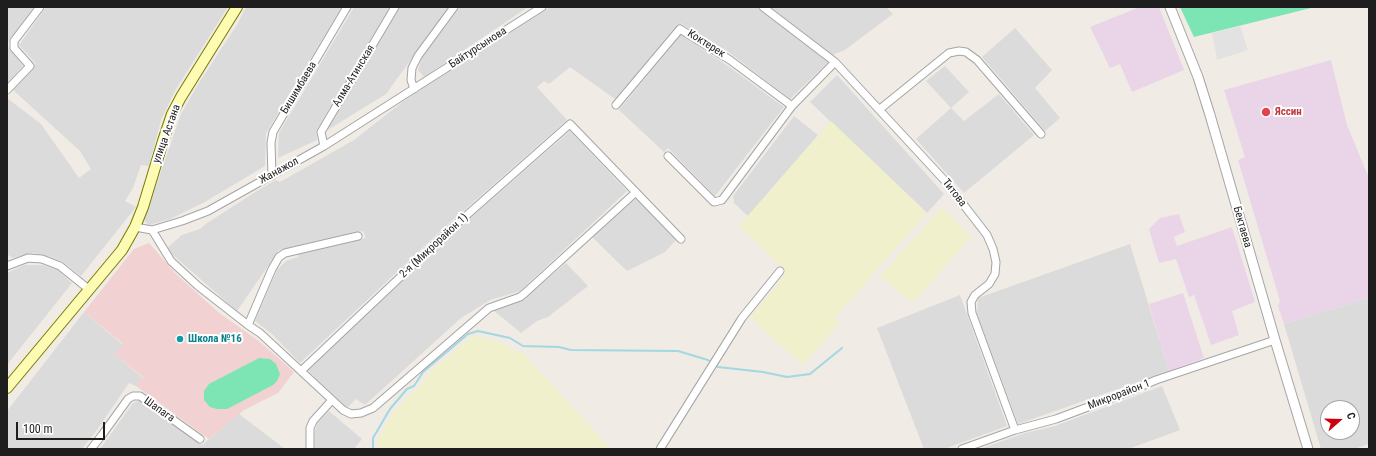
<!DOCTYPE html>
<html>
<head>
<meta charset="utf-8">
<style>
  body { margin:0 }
  #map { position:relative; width:1376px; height:456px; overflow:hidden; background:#f0ebe4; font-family:"Roboto Condensed",sans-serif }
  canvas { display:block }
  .frame { position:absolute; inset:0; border:8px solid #1e1e1e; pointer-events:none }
  .north { position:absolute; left:1320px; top:400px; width:40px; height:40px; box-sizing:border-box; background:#fff; border:1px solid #a5a5a5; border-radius:50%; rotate:70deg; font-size:11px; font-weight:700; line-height:16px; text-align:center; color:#1e1e1e }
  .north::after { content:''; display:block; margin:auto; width:14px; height:18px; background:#cd0012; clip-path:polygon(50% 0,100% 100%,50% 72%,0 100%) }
  .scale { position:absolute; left:16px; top:422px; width:89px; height:18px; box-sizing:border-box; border:2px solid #1e1e1e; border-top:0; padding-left:5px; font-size:12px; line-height:14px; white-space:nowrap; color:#1e1e1e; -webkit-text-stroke:3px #fff; paint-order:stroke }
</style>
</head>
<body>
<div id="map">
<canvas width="1376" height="456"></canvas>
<div class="frame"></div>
<div class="north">С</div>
<div class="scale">100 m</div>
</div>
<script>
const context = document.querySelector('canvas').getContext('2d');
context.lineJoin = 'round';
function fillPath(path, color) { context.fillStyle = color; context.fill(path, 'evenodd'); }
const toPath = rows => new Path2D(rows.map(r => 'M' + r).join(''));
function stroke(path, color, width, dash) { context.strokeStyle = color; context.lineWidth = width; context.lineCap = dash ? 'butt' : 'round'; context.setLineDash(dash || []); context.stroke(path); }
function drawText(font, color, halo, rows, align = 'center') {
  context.font = font + ' "Roboto Condensed",sans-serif'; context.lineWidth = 4; context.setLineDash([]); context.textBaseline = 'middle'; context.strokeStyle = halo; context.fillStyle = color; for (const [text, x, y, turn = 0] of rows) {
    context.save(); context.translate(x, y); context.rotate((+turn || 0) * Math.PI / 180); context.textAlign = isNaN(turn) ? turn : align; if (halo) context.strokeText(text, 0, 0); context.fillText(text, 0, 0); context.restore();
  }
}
const residential = toPath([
  [7,7,35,7,7,43],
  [46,7,228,7,176,89,161,120,149,166,141,165,133,188,125,201,136,207,81,276,62,261,48,256,33,253,12,258,7,254,7,98,41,124,79,178,91,169,80,151,13,90,36,64,19,45],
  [246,7,342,7,266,133,265,166,203,203,170,219,149,225,144,220,181,114,197,86,238,23],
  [354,7,390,7,316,131,317,140,278,158,279,133],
  [400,7,449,7,386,94,326,131],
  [460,7,528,7,424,77,418,70,422,58],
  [550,7,757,7,829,61,790,99,730,53,680,23,615,99,570,67,549,84,544,81,537,87,567,120,446,226,300,363,272,334,255,321,277,270,286,261,298,257,298,253,366,238,363,231,279,250,237,311,166,249,182,235,200,229,207,223,257,191,276,180,280,182,354,140,405,100],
  [770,7,886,7,893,14,845,50,832,55],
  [1015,28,1052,70,1035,88,1060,118,1045,131,982,57],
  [681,34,728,66,784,107,715,196,668,148,664,152,619,110],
  [7,46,23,66,7,84],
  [945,66,969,92,951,108,964,121,999,94,1034,135,964,193,916,139,951,108,926,81],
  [837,75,944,194,927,213,810,102],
  [794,116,818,135,748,216,734,203,733,196],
  [570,131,627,191,520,291,490,300,461,318,365,405,356,399,347,408,307,370,460,227],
  [636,198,676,240,665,252,627,271,592,237],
  [1130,244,1169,371,1018,424,977,314,978,298],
  [566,263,588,286,548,317,537,321,521,333,493,310,523,300],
  [24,265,42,265,58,270,72,283,7,365,7,273],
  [960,295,1007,426,944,449,924,449,877,328],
  [1369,298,1369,444,1354,449,1321,449,1284,324],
  [1328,408,1352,408,1352,432,1328,432],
  [84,312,123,345,115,355,143,378,136,386,129,383,97,430,82,449,7,449,7,411],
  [1162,386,1180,430,1128,449,980,449,1025,433,1055,426],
  [139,401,202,445,239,414,285,449,100,449,133,403],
  [329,411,362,439,354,449,315,449,315,431,317,424]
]);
const commercial = toPath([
  [149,243,176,274,218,312,260,342,294,372,278,393,244,410,209,439,136,386,143,377,115,355,123,344,84,312,134,249]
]);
const industrial = toPath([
  [1140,7,1159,7,1184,70,1132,92,1120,64,1110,68,1090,27],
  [1331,60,1347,125,1369,178,1369,298,1284,324,1278,306,1280,301,1238,160,1245,157,1224,90],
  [1179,214,1185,232,1174,237,1177,246,1232,227,1255,302,1232,311,1239,335,1211,345,1194,295,1189,297,1176,259,1159,263,1149,229,1160,218],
  [1183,293,1204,358,1169,371,1149,304]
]);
const farmland = toPath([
  [831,121,927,213,835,318,840,323,803,365,750,318,787,272,739,226],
  [942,207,971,237,913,303,880,276],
  [478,336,504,344,515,351,523,353,611,449,379,449,377,440,392,414,409,396,422,385,429,373,469,338]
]);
const pitch = toPath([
  [1180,7,1315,7,1194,37],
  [259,358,270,359,276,364,280,374,277,381,273,385,227,409,217,409,210,407,204,400,204,391,209,384]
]);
const parking = toPath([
  [1240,26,1248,50,1217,60,1212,33]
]);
const stream = toPath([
  [373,449,373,438,390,409,407,389,414,386,423,372,468,334,478,331,510,338,523,346,559,347,571,350,678,351,708,360,718,367,763,372,787,377,810,374,842,348]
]);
const minor = toPath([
  [763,7,835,62,946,182,987,235,993,249,996,262,995,274,989,284,975,295,971,302,972,313,1015,430],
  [414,89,411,80,412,68,418,56,454,7],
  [7,90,30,66,14,48,14,41,40,7],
  [616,105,680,29,730,60,792,106],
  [880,109,949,53,959,51,966,52,977,60,1041,134],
  [324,146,321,132,395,7],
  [668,156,714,202,722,200,792,106,835,62],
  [272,176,271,143,273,132,347,7],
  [135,227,152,230,182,221,208,211,324,146,542,7],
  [152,230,171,261,198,286,248,325,260,333,343,410,351,414,361,413,373,408,489,308,520,297,525,293,636,192],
  [7,266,28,258,42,259,60,266,86,287],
  [248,325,272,269,279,257,285,253,358,236],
  [301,371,451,229,570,124,681,239],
  [91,449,102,435,128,399,133,396,140,396,200,439],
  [310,449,310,428,313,421,332,400],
  [660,449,742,318,780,271],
  [962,449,1015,430,1056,419,1128,392,1156,380,1275,340]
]);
const tertiary = toPath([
  [1170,7,1198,77,1210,115,1275,340,1308,449]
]);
const secondary = toPath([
  [7,388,122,250,135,227,143,207,163,141,172,114,181,97,237,7]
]);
const markers = [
  [1266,112,5,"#e0444e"],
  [180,339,4,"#0f9aa8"]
];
const streetNames = [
  ["Коктерек",706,44,32],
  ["Байтурсынова",478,48,-33],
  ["Алма-Атинская",354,76,-59],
  ["Бишимбаева",299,88,-59],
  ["улица Астана",167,134,-70],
  ["Жанажол",279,171,-29],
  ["Титова",954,193,52],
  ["Бектаева",1242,227,74],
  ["2-я (Микрорайон 1)",434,246,-43],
  ["Микрорайон 1",1119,395,-21],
  ["Шапага",159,410,35]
];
const healthNames = [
  ["Яссин",1275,112]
];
const cultureNames = [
  ["Школа №16",188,339]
];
fillPath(residential, '#dcdbdb');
fillPath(commercial, '#f2d1d3');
fillPath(industrial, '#ead5e8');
fillPath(farmland, '#f0f0cd');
fillPath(pitch, '#7ce5b3');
fillPath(parking, '#e2e2e2');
stroke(stream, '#a1d8e1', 2);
stroke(minor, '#a5a5a5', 9);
stroke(tertiary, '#a5a5a5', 11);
stroke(secondary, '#787b00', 12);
stroke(minor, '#fff', 7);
stroke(tertiary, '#fff', 9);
stroke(secondary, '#fefbb3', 10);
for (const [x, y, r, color] of markers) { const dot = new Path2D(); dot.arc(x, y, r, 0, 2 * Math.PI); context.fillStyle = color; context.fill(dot); stroke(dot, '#fff', 1.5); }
drawText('11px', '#1e1e1e', '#fff', streetNames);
drawText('bold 11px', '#be3a42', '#fff', healthNames, 'left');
drawText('bold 11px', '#0d838f', '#fff', cultureNames, 'left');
</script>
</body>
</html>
